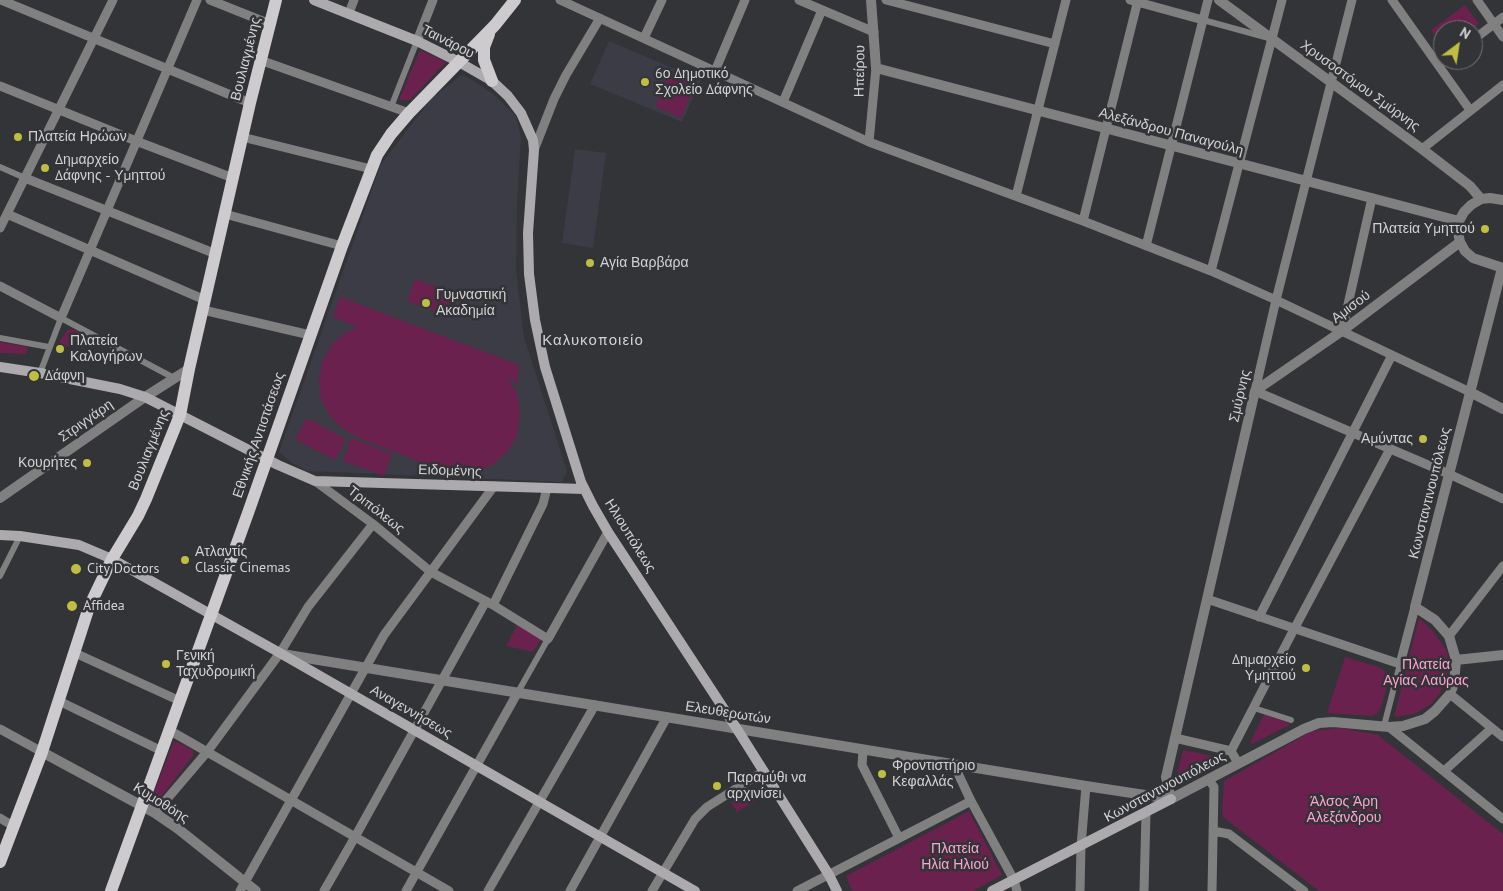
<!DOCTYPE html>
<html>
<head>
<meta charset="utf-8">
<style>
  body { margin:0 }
  #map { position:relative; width:1503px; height:891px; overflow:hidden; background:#333437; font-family:"PT Sans",sans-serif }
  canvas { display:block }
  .north { position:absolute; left:1433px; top:20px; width:50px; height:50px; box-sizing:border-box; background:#333437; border:1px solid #737376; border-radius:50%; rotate:31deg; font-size:14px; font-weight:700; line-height:20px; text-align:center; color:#d2d2d4 }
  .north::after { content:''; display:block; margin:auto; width:18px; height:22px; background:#bfbe42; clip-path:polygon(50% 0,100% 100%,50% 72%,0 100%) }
</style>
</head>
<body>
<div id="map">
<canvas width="1503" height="891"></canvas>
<div class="north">N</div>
</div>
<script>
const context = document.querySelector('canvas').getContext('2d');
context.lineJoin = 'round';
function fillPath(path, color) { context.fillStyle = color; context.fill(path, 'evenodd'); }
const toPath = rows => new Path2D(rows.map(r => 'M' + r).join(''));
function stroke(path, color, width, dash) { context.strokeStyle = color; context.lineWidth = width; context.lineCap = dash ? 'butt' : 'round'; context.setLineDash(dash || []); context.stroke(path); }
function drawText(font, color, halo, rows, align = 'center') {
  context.font = font + ' "PT Sans",sans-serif'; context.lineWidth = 5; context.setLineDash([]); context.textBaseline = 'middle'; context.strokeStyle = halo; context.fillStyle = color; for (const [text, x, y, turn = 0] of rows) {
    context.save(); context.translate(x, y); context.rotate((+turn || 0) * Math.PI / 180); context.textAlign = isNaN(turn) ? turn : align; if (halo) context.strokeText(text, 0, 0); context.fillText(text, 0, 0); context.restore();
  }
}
const built = toPath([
  [609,41,701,80,682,122,590,84],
  [460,76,465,76,474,81,493,94,516,116,521,138,517,201,516,270,524,337,567,471,562,482,307,471,292,463,279,452,381,164,432,98],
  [575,149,606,153,593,248,562,243]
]);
const green = toPath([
  [1465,5,1479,24,1470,30,1443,30,1443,46,1431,30],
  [420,50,446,62,410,100,399,100],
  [670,71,697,82,681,118,655,106],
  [415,279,456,294,448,316,407,301],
  [340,297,519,365,517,384,506,376,517,393,520,411,518,433,509,450,495,463,479,471,460,474,443,471,359,438,341,428,329,415,321,399,319,380,322,362,332,344,348,331,358,327,333,317],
  [68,329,83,332,75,346,59,347,60,341],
  [0,342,28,347,26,354,0,353],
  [307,418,346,439,335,460,295,439],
  [351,438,392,454,384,476,343,461],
  [1419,618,1434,632,1447,651,1448,661,1447,676,1440,693,1430,705,1414,714,1394,717],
  [517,625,542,638,533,652,506,646],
  [1345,657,1379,667,1390,675,1381,708,1378,713,1372,716,1327,713],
  [1264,714,1291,724,1252,744,1250,743],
  [1341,728,1378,735,1503,834,1503,891,1319,891,1223,817,1222,811,1224,781,1312,731],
  [174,741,193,750,193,756,160,798,157,798,154,792],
  [1184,750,1217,757,1219,758,1216,764,1179,783,1176,783,1175,781,1183,751],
  [757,787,763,796,737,812,731,802],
  [969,811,1002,875,973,891,852,891,846,876]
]);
const pedestrian = toPath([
  [1203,20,1265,37],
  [391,107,417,41],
  [0,167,25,178],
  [0,338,49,347],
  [40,373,61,318,174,378],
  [0,576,20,536],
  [518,692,548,639],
  [1254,708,1291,720],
  [1384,726,1400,664]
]);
const minor = toPath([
  [1,0,250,103],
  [210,0,270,24],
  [560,0,869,142,1083,221,1211,271,1276,300,1470,392],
  [799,0,874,32],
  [886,0,1055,44],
  [1130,0,1203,20],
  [1352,0,1276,300,1255,391,1449,474,1503,499],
  [1392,0,1470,110],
  [1477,0,1503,37],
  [349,13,354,0],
  [644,38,662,0],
  [1473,40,1503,17],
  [417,41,433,0],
  [260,60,409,113],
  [715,71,745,0],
  [0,86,136,141,233,178],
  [783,102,822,10],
  [242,137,371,169],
  [869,142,876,68],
  [1422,149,1503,85],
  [534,150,554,99,566,75,600,18],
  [25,178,216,254],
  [1016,196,1066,0],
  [7,214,205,300],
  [225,214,342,246],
  [1083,221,1138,0],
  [0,228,113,0],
  [1146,246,1208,0],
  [1211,271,1282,0],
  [0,286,61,318,197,0],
  [203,310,310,335],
  [1342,331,1372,198],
  [315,481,373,524,431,572,493,605,548,639,608,532],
  [1207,599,1400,664,1415,607],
  [493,605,543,504,547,488],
  [1259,617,1392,355],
  [1449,636,1503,566],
  [75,653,180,701],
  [1450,694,1503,737],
  [59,701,162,751],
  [1389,727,1503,819],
  [0,729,42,752],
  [169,730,449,891],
  [1175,738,1231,751,1238,763],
  [863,750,862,765,899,838],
  [1231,751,1291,635,1390,449],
  [954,765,971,801,1014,880,1017,891],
  [1444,771,1492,728],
  [1209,780,1214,787,1212,891],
  [155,813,207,752,280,653,308,607,373,524],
  [0,818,13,826],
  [1213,831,1229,834,1304,891],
  [240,891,384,635,494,486],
  [324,891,355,837,486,601],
  [406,891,518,692],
  [488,891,595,705],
  [570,891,667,717],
  [652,891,695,819,707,807,764,771],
  [797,891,971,801],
  [1080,891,1081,846,1086,786],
  [1144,891,1146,813]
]);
const tertiary = toPath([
  [871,0,876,68,1459,221],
  [1219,0,1422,149,1470,186,1481,199],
  [1503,200,1490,198,1481,199,1471,205,1464,212,1459,221,1458,232,1460,242,1465,251,1473,258,1503,268],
  [1470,392,1503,409],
  [0,498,145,397,189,369],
  [282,654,1086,786,1171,799],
  [1456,660,1503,655],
  [42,752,155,813,177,828,256,891],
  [1171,799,1304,729,1319,723,1333,722,1389,727,1403,726,1425,719,1435,711,1450,694,1454,684,1456,660,1449,636,1435,620,1415,607,1502,268],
  [1171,799,1166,777,1255,391,1342,331,1460,242]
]);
const secondary = toPath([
  [314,0,417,41,459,62,492,81,508,96,521,113,533,140,534,150,528,233,529,274,535,320,545,367,581,482,593,506,608,532,737,729,829,875,837,891],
  [0,367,40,373,120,389,145,397,278,465,315,481,584,489],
  [0,535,20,536,79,545,112,559,280,653,695,891],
  [992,891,1171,799]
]);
const primary = toPath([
  [489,34,484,47,484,60,492,81],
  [0,862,42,752,89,607,112,559,138,516,146,499,180,415,189,369,250,103,276,0],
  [111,891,248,513,342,246,377,155,391,134,409,113,495,25,515,0]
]);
const markers = [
  [645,82,5,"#bfbe42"],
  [18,137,5,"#bfbe42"],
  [45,168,5,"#bfbe42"],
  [1485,229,5,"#bfbe42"],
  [590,263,5,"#bfbe42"],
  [426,303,5,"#bfbe42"],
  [60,349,5,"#bfbe42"],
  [34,376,6,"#bfbe42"],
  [1423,439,5,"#bfbe42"],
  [87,463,5,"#bfbe42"],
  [185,560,5,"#bfbe42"],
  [76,569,6,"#bfbe42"],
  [72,606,6,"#bfbe42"],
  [166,664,5,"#bfbe42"],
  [1306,668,5,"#bfbe42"],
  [882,774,5,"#bfbe42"],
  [717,786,5,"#bfbe42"]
];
const streetNames = [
  ["Ταινάρου",448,42,27],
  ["Βουλιαγμένης",246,59,-76],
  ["Ηπείρου",860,71,-89],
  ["Χρυσοστόμου Σμύρνης",1360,86,36],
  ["Αλεξάνδρου Παναγούλη",1171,132,15],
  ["Αμισού",1351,307,-37],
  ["Σμύρνης",1240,396,-77],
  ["Στριγγάρη",86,421,-35],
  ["Εθνικής Αντιστάσεως",259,435,-71],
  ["Βουλιαγμένης",149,450,-68],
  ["Ειδομένης",450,471,2],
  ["Κωνσταντινουπόλεως",1430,493,-76],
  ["Τριπόλεως",376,510,38],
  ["Ηλιουπόλεως",630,536,58],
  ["Αναγεννήσεως",411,712,30],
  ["Ελευθερωτών",728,713,9],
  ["Κωνσταντινουπόλεως",1165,787,-28],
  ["Κυμοθόης",161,803,32]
];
const poiNames = [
  ["6ο Δημοτικό",655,74],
  ["Σχολείο Δάφνης",655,90],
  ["Πλατεία Ηρώων",28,137],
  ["Δημαρχείο",55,160],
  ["Δάφνης - Υμηττού",55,176],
  ["Πλατεία Υμηττού",1475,229,"right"],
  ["Αγία Βαρβάρα",600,263],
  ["Γυμναστική",436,295],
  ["Ακαδημία",436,311],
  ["Πλατεία",70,341],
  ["Καλογήρων",70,357],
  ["Δάφνη",45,376],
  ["Αμύντας",1413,439,"right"],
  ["Κουρήτες",77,463,"right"],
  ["Ατλαντίς",195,552],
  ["Classic Cinemas",195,568],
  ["City Doctors",87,569],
  ["Affidea",83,606],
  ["Γενική",176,656],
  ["Ταχυδρομική",176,672],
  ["Δημαρχείο",1296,660,"right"],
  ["Υμηττού",1296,676,"right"],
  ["Φροντιστήριο",892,766],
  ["Κεφαλλάς",892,782],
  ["Παραμύθι να",727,778],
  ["αρχινίσει",727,794]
];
const parkNames = [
  ["Πλατεία",1426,665],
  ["Αγίας Λαύρας",1426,681],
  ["Άλσος Άρη",1344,802],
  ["Αλεξάνδρου",1344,818],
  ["Πλατεία",955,849],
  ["Ηλία Ηλιού",955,865]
];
const neighbourhoodNames = [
  ["Καλυκοποιείο",593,341]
];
fillPath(built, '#3b3c46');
fillPath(green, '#6a214d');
stroke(pedestrian, '#818081', 6);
stroke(minor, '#818081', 9);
stroke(tertiary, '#818081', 10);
stroke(secondary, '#acaaad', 10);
stroke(primary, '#cdcbce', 12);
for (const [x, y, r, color] of markers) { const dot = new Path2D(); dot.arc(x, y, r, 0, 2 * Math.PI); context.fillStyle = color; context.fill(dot); stroke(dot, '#333437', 2); }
drawText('14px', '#d2d2d4', '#333437', streetNames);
drawText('14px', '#d2d2d4', '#333437', poiNames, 'left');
drawText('14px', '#fba3d2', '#333437', parkNames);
context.letterSpacing = '1px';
drawText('15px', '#d2d2d4', '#333437', neighbourhoodNames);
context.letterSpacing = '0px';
</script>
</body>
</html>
